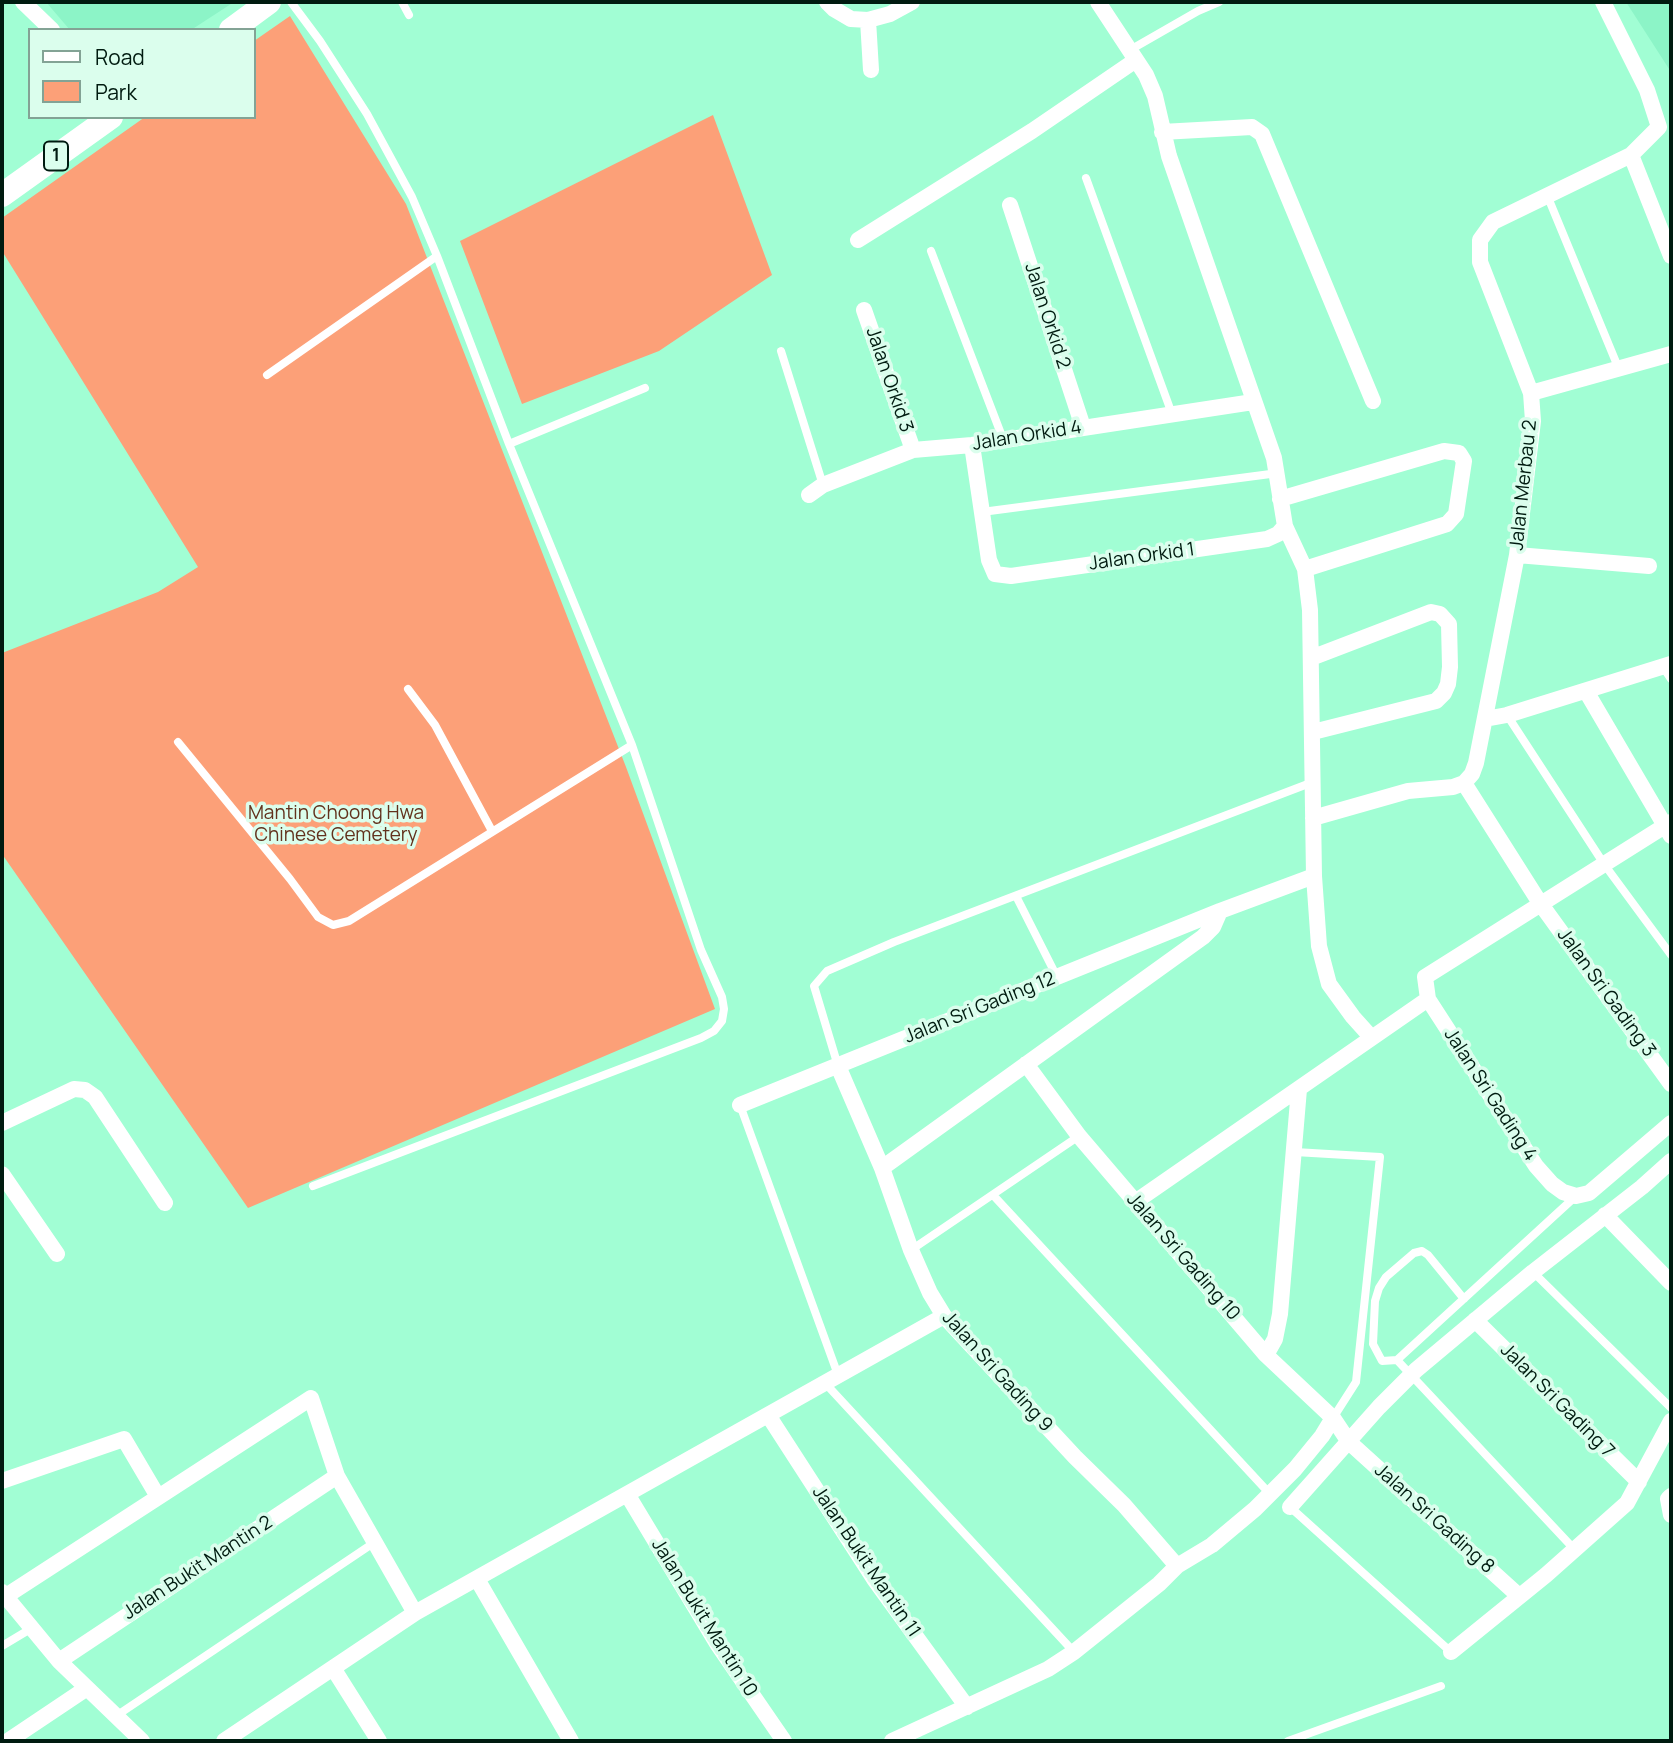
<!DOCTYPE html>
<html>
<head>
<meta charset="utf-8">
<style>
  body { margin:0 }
  #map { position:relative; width:1673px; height:1743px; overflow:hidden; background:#a1fed4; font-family:Manrope,sans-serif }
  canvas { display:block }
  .frame { position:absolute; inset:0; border:4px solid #001b10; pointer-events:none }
  .legend { position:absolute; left:28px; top:28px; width:228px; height:91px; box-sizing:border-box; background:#dbfeed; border:2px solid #83a395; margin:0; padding:9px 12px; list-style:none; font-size:21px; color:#001b10 }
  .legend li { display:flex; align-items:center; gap:14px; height:35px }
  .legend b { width:35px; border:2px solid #83a395 }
</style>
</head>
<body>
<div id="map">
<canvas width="1673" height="1743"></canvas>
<div class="frame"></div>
<ul class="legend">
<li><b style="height:9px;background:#fff"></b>Road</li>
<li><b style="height:19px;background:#fca078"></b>Park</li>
</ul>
</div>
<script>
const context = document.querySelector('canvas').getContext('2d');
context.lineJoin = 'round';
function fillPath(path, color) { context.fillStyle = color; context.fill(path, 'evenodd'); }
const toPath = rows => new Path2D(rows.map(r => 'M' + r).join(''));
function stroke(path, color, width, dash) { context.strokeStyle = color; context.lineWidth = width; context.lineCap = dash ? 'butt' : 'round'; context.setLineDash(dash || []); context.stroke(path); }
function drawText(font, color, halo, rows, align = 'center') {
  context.font = font + ' Manrope,sans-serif'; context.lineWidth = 7; context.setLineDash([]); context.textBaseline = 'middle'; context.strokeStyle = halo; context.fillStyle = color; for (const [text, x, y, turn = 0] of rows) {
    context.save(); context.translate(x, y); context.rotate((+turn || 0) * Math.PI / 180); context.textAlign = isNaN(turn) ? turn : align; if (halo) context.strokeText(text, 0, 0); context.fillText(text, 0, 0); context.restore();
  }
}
const built = toPath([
  [46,2,234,2,191,30,70,30],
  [1626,2,1671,2,1671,72]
]);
const green = toPath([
  [290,16,406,204,626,767,715,1009,248,1208,2,854,2,653,158,592,198,567,2,251,2,218,145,117,254,117,254,41],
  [713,115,772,275,659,351,522,404,460,241]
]);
const service = toPath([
  [291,2,320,41,367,114,412,197,437,256,509,444,632,745,701,950,722,997,724,1009,722,1021,714,1031,701,1038,313,1186],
  [402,2,409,15],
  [1130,50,1198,11,1219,2],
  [1086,178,1172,414],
  [1547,195,1618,367],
  [931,251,1003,439],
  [781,351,823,485],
  [267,375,437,256],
  [509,444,645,388],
  [982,512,1278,473],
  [1663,667,1671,679],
  [408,689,435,725,492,831],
  [1507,715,1604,864,1671,955],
  [178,742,290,879,318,917,333,925,349,921,632,745],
  [1016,896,1057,977],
  [838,1066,814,986,827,971,894,942,1313,782],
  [740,1105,838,1375],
  [1295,1152,1380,1157,1356,1382,1333,1418],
  [993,1195,1270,1494],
  [911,1250,1079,1136],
  [1533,1272,1671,1408],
  [1397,1360,1382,1361,1373,1344,1375,1301,1379,1288,1386,1277,1414,1253,1422,1251,1428,1255,1464,1299],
  [825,1383,1074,1652],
  [1290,1507,1451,1652],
  [1575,1550,1397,1360,1576,1196],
  [2,1646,32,1628],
  [116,1716,375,1542],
  [1288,1741,1441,1686]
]);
const minor = toPath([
  [23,2,52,30],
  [827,2,834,9,851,19,868,20,890,14,912,2],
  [1098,2,1146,75,1155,96,1169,156,1274,458,1285,526,1305,569,1310,610,1314,876,1319,946,1329,984,1353,1017,1371,1037],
  [868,20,871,70],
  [1162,132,1252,127,1262,134,1373,401],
  [1631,155,1671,256],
  [1010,205,1083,427],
  [858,240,1032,131,1136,60],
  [864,310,913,450],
  [1531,393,1671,354],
  [972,445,989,560,995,574,1011,576,1267,539,1278,534,1285,526],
  [809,495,823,485,913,450,972,445,1253,402],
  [1280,499,1444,451,1459,453,1464,461,1456,514,1447,524,1305,569],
  [1517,555,1649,566],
  [1311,658,1431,612,1440,614,1449,624,1450,667,1448,684,1444,693,1436,701,1313,732],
  [1586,691,1671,836],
  [1485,719,1507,715,1671,664],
  [1464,783,1540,903,1671,1084],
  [1313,818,1408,791,1453,787,1464,783,1472,774,1476,763,1517,555,1533,421,1531,393,1480,262,1480,240,1493,222,1631,155,1659,127,1647,90,1603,2],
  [1671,822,1425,977,1428,999,1536,1166,1552,1184,1563,1192,1576,1196,1589,1193,1671,1123],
  [1026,1064,1079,1136,1266,1355,1333,1418,1349,1442,1519,1596],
  [838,1066,882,1168,911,1250,930,1293,944,1316,1075,1457,1124,1505,1177,1566],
  [740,1105,1220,911,1314,876],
  [2,1123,74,1089,85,1090,95,1097,165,1203],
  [882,1168,1203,937,1213,927,1220,911],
  [2,1174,57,1254],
  [1135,1202,1428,999],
  [1605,1215,1671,1283],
  [1475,1320,1639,1482],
  [1266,1355,1275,1339,1280,1314,1299,1089],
  [768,1415,874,1579,967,1707],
  [2,1481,124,1439,157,1495],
  [627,1494,718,1645,784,1741],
  [1671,1496,1668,1499,1671,1515],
  [1290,1507,1379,1407,1416,1370,1533,1272,1642,1187,1671,1161],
  [477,1579,571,1741],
  [2,1592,59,1661,142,1741],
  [6,1596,311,1398,337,1476,415,1613],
  [1451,1652,1546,1575,1627,1503,1671,1421],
  [59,1661,337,1476],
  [333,1668,379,1741],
  [8,1741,87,1688],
  [224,1741,415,1613,944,1316],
  [892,1741,1048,1669,1074,1652,1159,1584,1177,1566,1212,1545,1255,1509,1295,1469,1322,1436,1333,1418]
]);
const primary = toPath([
  [231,30,269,2],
  [2,195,111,117]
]);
const shields = [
  [56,156,24]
];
const shieldNames = [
  ["1",56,156]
];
const streetNames = [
  ["Jalan Orkid 2",1047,316,72],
  ["Jalan Orkid 3",889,380,71],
  ["Jalan Orkid 4",1027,436,-9],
  ["Jalan Merbau 2",1524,485,-84],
  ["Jalan Orkid 1",1142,557,-8],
  ["Jalan Sri Gading 3",1606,993,54],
  ["Jalan Sri Gading 12",980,1008,-22],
  ["Jalan Sri Gading 4",1490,1095,57],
  ["Jalan Sri Gading 10",1183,1257,49],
  ["Jalan Sri Gading 9",997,1372,48],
  ["Jalan Sri Gading 7",1557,1401,45],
  ["Jalan Sri Gading 8",1434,1519,42],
  ["Jalan Bukit Mantin 11",866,1562,56],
  ["Jalan Bukit Mantin 2",198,1568,-33],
  ["Jalan Bukit Mantin 10",704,1618,58]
];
const parkNames = [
  ["Mantin Choong Hwa",336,814],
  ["Chinese Cemetery",336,836]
];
fillPath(built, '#8cf4c7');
fillPath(green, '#fca078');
stroke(service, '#fff', 8);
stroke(minor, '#fff', 16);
stroke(primary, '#fff', 24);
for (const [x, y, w] of shields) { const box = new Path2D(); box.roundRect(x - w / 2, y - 14.5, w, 29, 5); context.fillStyle = '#dbfeed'; context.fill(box); stroke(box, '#001b10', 2); }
drawText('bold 18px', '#001b10', null, shieldNames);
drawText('19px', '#001b10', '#dbfeed', streetNames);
drawText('19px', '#62321d', '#dbfeed', parkNames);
</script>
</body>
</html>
